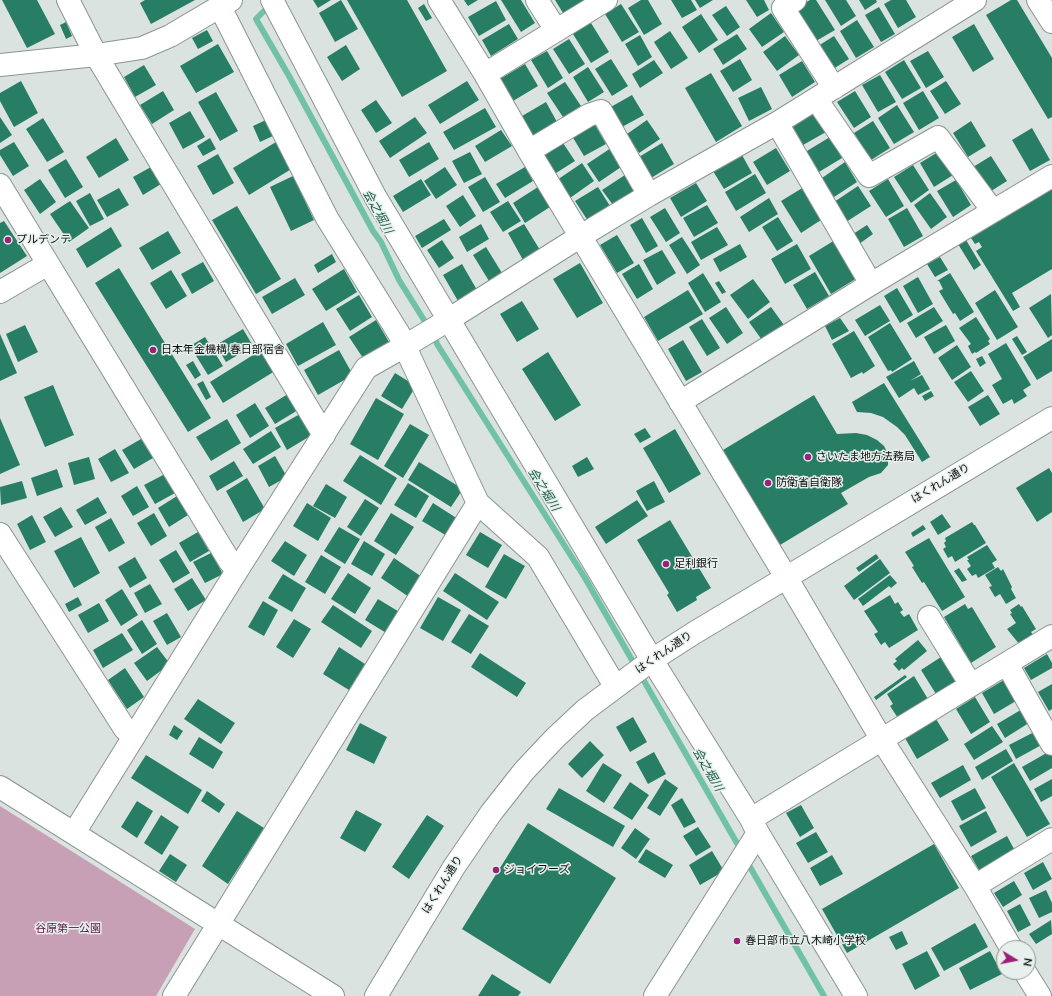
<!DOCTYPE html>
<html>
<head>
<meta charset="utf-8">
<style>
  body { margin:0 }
  #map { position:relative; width:1052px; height:996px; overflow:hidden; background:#dae3df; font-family:"Nunito Sans",sans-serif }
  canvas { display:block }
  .north { position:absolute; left:996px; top:940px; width:40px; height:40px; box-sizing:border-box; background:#e7f0ec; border:1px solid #8f9592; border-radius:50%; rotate:100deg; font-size:11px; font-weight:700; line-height:16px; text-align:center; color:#0b0d0c }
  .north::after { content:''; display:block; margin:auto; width:14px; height:18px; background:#9c2077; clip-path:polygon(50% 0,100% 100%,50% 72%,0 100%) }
</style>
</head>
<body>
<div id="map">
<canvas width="1052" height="996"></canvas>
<div class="north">N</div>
</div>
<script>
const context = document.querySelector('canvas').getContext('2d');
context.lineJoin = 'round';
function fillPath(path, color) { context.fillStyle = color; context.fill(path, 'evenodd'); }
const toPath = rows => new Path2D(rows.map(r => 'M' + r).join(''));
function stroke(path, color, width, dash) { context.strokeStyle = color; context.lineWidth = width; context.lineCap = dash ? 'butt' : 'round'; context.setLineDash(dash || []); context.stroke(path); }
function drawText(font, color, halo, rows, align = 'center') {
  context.font = font + ' "Nunito Sans","Noto Sans JP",sans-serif'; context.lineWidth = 3; context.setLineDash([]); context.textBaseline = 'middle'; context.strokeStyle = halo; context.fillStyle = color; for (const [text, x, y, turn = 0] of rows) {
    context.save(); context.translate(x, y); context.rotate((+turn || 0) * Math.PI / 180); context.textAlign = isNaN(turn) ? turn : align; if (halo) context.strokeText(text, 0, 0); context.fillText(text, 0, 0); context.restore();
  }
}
const green = toPath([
  [0,806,195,929,156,996,0,996]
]);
const stream = toPath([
  [270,5,256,19,289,76,373,231,381,242,399,280,434,336,437,344,585,578,742,852],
  [746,860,824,996]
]);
const building = toPath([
  [2,0,37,0,55,34,27,48],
  [145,0,195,0,151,24,140,3],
  [313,0,331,0,318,8],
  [341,0,358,29,335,42,319,13],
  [347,0,407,0,447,71,402,97],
  [464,0,478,0,468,6],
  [501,0,521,0,535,23,521,32],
  [555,0,586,0,563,13],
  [641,0,648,0,662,24,644,35,628,8],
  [671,0,691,0,697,10,682,18],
  [695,0,713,0,700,8],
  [746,0,764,0,769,10,757,17],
  [810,0,816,0,835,30,816,41,796,8],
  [825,0,846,0,856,16,841,26],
  [859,0,876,0,877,2,865,10],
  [891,0,906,0,916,17,898,28,884,4],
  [1011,0,1017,0,1052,58,1052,117,1048,119,986,15],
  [496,1,506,20,479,36,468,17],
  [424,4,432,18,426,21,418,8],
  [621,4,639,32,622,42,605,14],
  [726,6,740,27,727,36,712,15],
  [879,7,895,34,881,42,865,15],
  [771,13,784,32,762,47,749,29],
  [701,14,718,40,699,53,682,27],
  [857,20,874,47,856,58,840,31],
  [66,22,72,36,66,39,60,25],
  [591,23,609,52,591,63,573,34],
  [509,24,518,39,491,56,482,40],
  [974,24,994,59,973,72,952,37],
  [207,30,213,41,198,49,192,38],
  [670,31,688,58,671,69,654,42],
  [737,34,747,49,723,65,713,49],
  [640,35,652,57,638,66,625,44],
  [785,36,799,55,777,71,763,52],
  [834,36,849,59,833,69,818,46],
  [569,39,585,64,569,74,553,49],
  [218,44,234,72,196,93,180,66],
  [346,45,360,69,342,81,327,57],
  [547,51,563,78,548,88,531,60],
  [928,51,944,77,926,88,910,61],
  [611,59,628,86,612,96,595,69],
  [740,59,752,80,733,92,720,71],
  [654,60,663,73,640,88,632,74],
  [904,60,921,88,902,99,885,72],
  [802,61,815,82,792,97,779,75],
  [525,64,538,86,513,101,500,79],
  [144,65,156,85,135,97,124,77],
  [588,67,604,92,588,102,573,77],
  [711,73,742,126,716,142,685,88],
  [880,75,896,102,878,112,862,85],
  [21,81,38,113,14,127,0,101,0,93],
  [467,81,479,100,440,124,428,105],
  [946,81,961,104,945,114,930,91],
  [565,82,581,106,563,117,547,93],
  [761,87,772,109,749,121,738,98],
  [163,91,174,110,152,124,140,105],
  [855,91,871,117,854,128,837,102],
  [923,91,939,118,919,130,903,103],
  [216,92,238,131,220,141,198,102],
  [632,95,644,115,620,128,609,108],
  [376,100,392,123,376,133,361,110],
  [546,102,557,122,533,136,522,116],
  [897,105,914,132,894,144,878,118],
  [485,108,496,127,454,150,443,132],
  [190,111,205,137,183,149,169,123],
  [815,111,826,132,803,145,791,123],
  [0,117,12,135,0,143],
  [415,117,427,133,390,158,379,141],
  [43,118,64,152,47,162,26,129],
  [268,119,275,135,260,142,253,126],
  [647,120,660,139,639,153,627,134],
  [873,121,890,148,871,160,854,133],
  [971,121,986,146,968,157,953,133],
  [594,123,606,144,584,156,572,136],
  [1032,128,1050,160,1030,171,1012,140],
  [501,130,512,146,485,162,475,146],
  [830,137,842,158,814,175,802,154],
  [116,138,129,160,99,178,86,157],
  [210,138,216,149,203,156,197,146],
  [14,142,29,166,13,176,0,155,0,150],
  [276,142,293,168,249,195,233,168],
  [429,142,439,159,409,177,399,160],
  [563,143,575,161,556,173,544,156],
  [662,143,674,164,651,178,639,157],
  [611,148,624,165,599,182,587,164],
  [776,148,790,171,767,185,753,162],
  [470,152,482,174,464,183,452,161],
  [938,152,953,175,934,187,920,163],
  [218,154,234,183,213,195,197,166],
  [742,155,752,173,724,189,713,171],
  [991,156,1007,181,988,193,973,167],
  [66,159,83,187,65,198,48,170],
  [845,162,857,182,834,197,822,178],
  [582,163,594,181,570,198,557,180],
  [913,165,929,190,911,203,894,177],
  [151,167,161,184,143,195,133,177],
  [445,167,457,185,436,199,424,181],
  [525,167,533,181,505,198,496,184],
  [755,174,766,193,736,211,725,192],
  [625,175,635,190,613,205,602,190],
  [293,176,314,220,291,231,270,187],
  [485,177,500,202,483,212,468,187],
  [40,179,56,202,40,214,24,190],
  [421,179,431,195,403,212,393,196],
  [888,179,904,206,886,217,869,191],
  [956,180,971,205,953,217,937,191],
  [696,183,707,201,681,217,670,198],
  [858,186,871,206,846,222,834,202],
  [538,187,550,207,525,223,513,203],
  [598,187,610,206,588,221,575,201],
  [804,187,824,218,801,233,781,201],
  [119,188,129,205,107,217,97,200],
  [1052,189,1052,269,1012,293,1020,307,1013,311,976,251,982,247,979,242,975,244,971,238],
  [90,193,104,219,90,226,76,201],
  [930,193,947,217,931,229,914,205],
  [463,195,476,216,460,227,446,206],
  [769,198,778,214,749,232,740,217],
  [70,201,89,228,69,242,50,214],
  [508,201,521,221,503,232,490,212],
  [707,205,718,223,694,237,683,218],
  [237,206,281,279,256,294,212,220],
  [665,208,680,233,666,242,650,217],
  [907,208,923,236,904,247,888,219],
  [778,217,793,241,777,251,762,227],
  [642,218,658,246,646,253,630,225],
  [444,219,451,230,422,248,415,236],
  [4,221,27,256,0,273,0,223],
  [481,224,489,239,467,252,459,237],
  [524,224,540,250,523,260,508,233],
  [867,225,873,234,859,244,853,234],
  [111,227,122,246,87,268,76,249],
  [717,227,728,245,701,260,691,242],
  [168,231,181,253,152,270,139,248],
  [617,235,634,263,617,273,600,245],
  [682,237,700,265,687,274,669,245],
  [442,240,454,258,439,268,427,250],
  [835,240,857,278,831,294,809,256],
  [966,240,981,265,974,270,958,244],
  [740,244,747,257,720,272,713,259],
  [797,244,811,269,785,284,771,259],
  [486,247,502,273,489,281,473,255],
  [662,250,676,273,657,285,643,260],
  [332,254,336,262,318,273,314,265],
  [940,257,948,270,935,277,927,264],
  [203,262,214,281,192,294,181,274],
  [580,263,603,303,577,318,553,279],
  [462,264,477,290,458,301,443,275],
  [639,264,653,289,637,299,622,274],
  [119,268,211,418,188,432,95,283],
  [344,269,357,292,326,311,312,289],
  [171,270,187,296,166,309,150,283],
  [815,272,829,296,807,309,793,285],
  [703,273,721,302,705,312,688,283],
  [950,273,974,312,960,321,955,313,953,314,939,291,943,289,939,281,937,281],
  [918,277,933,304,918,313,903,286],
  [295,278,305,295,272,314,262,297],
  [753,279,770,302,748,319,730,295],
  [719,281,726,292,722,294,715,283],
  [897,288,913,315,900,323,884,296],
  [688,290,703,314,658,341,644,317],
  [995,290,1018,327,997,340,975,303],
  [1051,294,1052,335,1048,338,1029,308],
  [359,295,372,317,350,331,336,309],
  [522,301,539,329,517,342,500,314],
  [880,305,890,321,865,336,855,320],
  [726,307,743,333,727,344,709,318],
  [771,307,784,325,762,340,749,322],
  [934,307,943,321,916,338,907,323],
  [976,317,990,339,988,341,990,344,976,353,975,352,972,354,968,346,971,344,959,328],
  [840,318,849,331,832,340,825,326],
  [702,319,720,348,707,356,689,327],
  [376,320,389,342,363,358,349,337],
  [323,322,336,345,298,366,286,344],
  [890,323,912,359,892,372,891,370,888,371,868,337],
  [25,325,38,352,18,362,6,334],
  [946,325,955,341,934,354,924,337],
  [243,329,253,346,226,362,216,345],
  [854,331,875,366,863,374,862,372,851,378,832,344],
  [0,334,17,373,0,381],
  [1017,336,1027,352,1022,355,1012,339],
  [205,337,223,366,208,375,190,346],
  [1052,339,1052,371,1037,380,1023,357],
  [683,340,702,372,686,381,668,349],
  [1006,343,1031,385,1023,390,1027,396,1014,404,1012,399,1003,404,992,385,1002,379,988,354],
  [957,345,971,367,952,380,938,358],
  [261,350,275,371,223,403,210,382],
  [339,350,353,375,318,395,304,370],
  [548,352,581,405,555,421,522,369],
  [982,356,986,363,980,367,976,359],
  [193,361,201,375,195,379,186,365],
  [914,361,921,374,910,381,922,375,930,389,918,395,914,388,899,398,886,377],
  [971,371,984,391,968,402,954,382],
  [395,373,416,386,402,409,381,396],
  [203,381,211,397,206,400,197,384],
  [884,383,930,457,922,462,905,435,897,427,883,417,871,413,857,412,852,402],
  [53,385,74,435,45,447,24,397],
  [931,391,934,396,925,401,922,396],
  [288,394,298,410,275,424,265,408],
  [814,395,837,434,856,433,867,435,877,440,884,446,888,454,888,465,881,473,869,477,841,493,848,504,780,545,723,450],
  [988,395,1000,414,980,426,968,407],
  [376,398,404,414,378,460,350,444],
  [255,403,269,426,250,438,236,415],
  [300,414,312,435,287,450,275,428],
  [0,418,20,465,0,474],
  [227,419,241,443,211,461,196,437],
  [410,424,429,435,403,478,384,466],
  [645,428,651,437,640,443,634,434],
  [675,429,701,474,669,493,643,448],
  [271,431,281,447,253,464,243,449],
  [141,439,153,458,134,469,122,450],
  [115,449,129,473,111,482,98,459],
  [360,455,397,478,381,505,343,481],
  [275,456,287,477,269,487,258,466],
  [89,457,95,479,74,485,68,463],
  [587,457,594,469,578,477,572,466],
  [234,461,243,476,217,491,209,476],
  [419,462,463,489,451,507,408,480],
  [1049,468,1052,473,1052,512,1037,522,1016,488],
  [57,469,63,487,37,496,31,478],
  [165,474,175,493,155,504,144,485],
  [247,478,265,509,243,522,226,491],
  [22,481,27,498,1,505,0,487],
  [654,481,665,502,647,511,636,491],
  [408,483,429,496,416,518,394,505],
  [326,484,347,497,335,518,313,506],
  [137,486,149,507,133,516,121,496],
  [177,496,188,515,169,527,158,508],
  [98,497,107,513,85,525,76,510],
  [365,499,379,508,361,536,347,527],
  [637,500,648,516,606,544,595,527],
  [307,503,331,518,318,541,293,526],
  [433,503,458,519,447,536,422,521],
  [61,507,73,527,55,537,43,517],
  [154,513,167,536,151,546,137,523],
  [391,513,414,527,396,555,374,541],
  [942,514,951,527,938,535,930,522],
  [32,515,46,542,30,550,17,524],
  [111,518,125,543,109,552,95,527],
  [670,520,711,588,696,597,697,600,677,612,667,595,669,593,637,540],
  [972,522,974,525,975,525,986,543,955,562,952,556,948,558,943,549,946,547,944,543,946,541,945,538],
  [923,525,926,529,913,537,911,533],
  [339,527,360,539,345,564,324,551],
  [198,532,209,551,190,562,179,543],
  [480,532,502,545,488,568,466,555],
  [81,537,100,573,74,588,54,551],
  [929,538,965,597,942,611,924,582,922,583,912,567,914,566,905,552],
  [285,541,307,555,294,576,271,561],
  [364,541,385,554,372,576,351,564],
  [987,545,997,560,992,563,995,568,978,578,976,574,972,576,967,569,971,566,967,560,969,560,967,557],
  [176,550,190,573,173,583,159,560],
  [211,553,223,574,205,583,193,562],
  [504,554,525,566,506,599,485,587],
  [876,554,879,558,859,572,856,568],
  [321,555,341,567,325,594,305,582],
  [135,557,147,578,130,588,118,567],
  [394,558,422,577,409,597,381,578],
  [880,559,890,573,854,600,844,586],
  [998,567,1001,571,1003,569,1012,587,1011,589,1016,598,1006,604,1000,594,995,597,989,587,992,586,985,575],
  [959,568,967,580,962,582,954,571],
  [348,573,371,588,355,614,331,599],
  [455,573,499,602,487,620,443,591],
  [283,574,306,588,292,612,268,598],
  [890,575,897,583,891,588,889,586,863,606,858,599],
  [192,578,206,600,188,611,174,589],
  [150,584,162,604,145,613,134,593],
  [122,589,138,615,121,626,105,600],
  [890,595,895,604,898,602,903,610,900,612,904,617,909,614,918,630,889,648,885,642,881,645,874,634,878,632,864,611],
  [78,597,82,605,69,612,65,604],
  [438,597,461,610,443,641,420,628],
  [378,599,401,613,388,634,365,620],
  [263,601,278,610,264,636,248,627],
  [99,603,109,621,88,633,78,615],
  [965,604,968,609,972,607,996,647,971,663,944,617],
  [1019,604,1021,607,1022,606,1036,629,1031,632,1034,636,1020,645,1007,629,1016,623,1010,614,1012,613,1010,610],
  [333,605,372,631,361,648,321,622],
  [167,613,181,637,167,645,153,621],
  [469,614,489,626,471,654,451,642],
  [294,619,311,629,293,658,276,647],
  [142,620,157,644,142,654,127,630],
  [122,633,133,650,103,668,93,650],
  [918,640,927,651,904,670,902,668,899,671,893,664,897,661,895,659],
  [157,647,170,664,147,681,134,663],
  [339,647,365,664,349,690,323,674],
  [480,653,526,683,517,697,471,667],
  [1047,654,1052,663,1052,668,1031,680,1024,668],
  [941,657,956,682,936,694,921,670],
  [125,668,144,697,127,709,108,680],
  [905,675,907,677,876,700,874,697],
  [914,676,928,699,898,718,890,706,893,704,887,694],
  [1004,680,1016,701,994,714,982,693],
  [1052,684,1052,709,1049,711,1038,692],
  [975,697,990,722,971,734,956,709],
  [198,699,235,723,221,744,184,719],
  [1024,708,1032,721,1005,738,997,724],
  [633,717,647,742,630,752,616,727],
  [936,719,949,740,917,759,905,738],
  [360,723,387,737,374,764,346,750],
  [174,725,183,731,177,740,169,735],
  [992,726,1003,742,974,760,964,744],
  [1038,730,1045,743,1016,759,1009,745],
  [199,737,223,752,213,769,189,754],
  [590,741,604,755,582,778,568,764],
  [1006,749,1013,761,982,780,975,767],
  [1050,751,1052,755,1052,768,1030,781,1022,767],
  [654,752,666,774,648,784,636,762],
  [146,755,202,790,188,814,131,778],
  [603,763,622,775,604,803,586,791],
  [1014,763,1050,824,1027,837,991,777],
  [963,765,971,780,940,798,931,783],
  [665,779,678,788,660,816,647,808],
  [1052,779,1052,796,1041,802,1034,789],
  [630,782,649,795,632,820,613,808],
  [559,788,625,826,613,847,546,809],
  [975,788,986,808,962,821,951,801],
  [207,791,225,804,219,813,201,801],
  [682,798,696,822,684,828,671,805],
  [137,801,153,811,137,838,121,827],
  [801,805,814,828,800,837,786,813],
  [356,810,382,824,365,852,340,838],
  [237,811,264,828,228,884,202,866],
  [986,811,997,832,971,847,959,826],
  [161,815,179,827,162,855,144,843],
  [427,815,444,826,409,879,392,867],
  [528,823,616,878,550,984,462,929],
  [698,827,711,847,696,856,683,836],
  [635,828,650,839,636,859,621,848],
  [816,832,828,852,808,863,796,843],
  [1007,836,1014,849,979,870,971,856],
  [934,844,959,888,847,953,822,909],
  [646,849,673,865,665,878,638,862],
  [712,851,724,871,700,885,689,865],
  [170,854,187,865,176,882,159,871],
  [832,855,843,874,820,886,810,868],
  [1043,862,1052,879,1033,890,1024,873],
  [1014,881,1022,895,1003,907,994,893],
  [1046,890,1052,903,1052,912,1039,918,1029,898],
  [1020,904,1031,925,1018,932,1007,911],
  [1051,920,1052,934,1036,944,1029,934],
  [975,923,988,947,944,971,931,948],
  [902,931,908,944,896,950,889,937],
  [927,951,940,976,915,990,902,964],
  [990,951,1002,974,970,990,959,968],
  [492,974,521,992,518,996,478,996]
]);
const minor = toPath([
  [68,0,96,55,324,435],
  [439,0,485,74,529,151,786,577,882,740,975,886,1011,948],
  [537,0,556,30],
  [795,0,783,8,834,88],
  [1038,0,1052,22],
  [220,7,327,218,399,334,478,503,538,557,615,686],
  [485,74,606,0],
  [816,99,869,176,938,137,993,211],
  [777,123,871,284],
  [529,151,589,115,601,111,649,195],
  [0,185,230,562,238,569],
  [0,292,48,264],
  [405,346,440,325,581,236,649,195,777,123,975,0],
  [680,402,871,284,1052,176],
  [0,534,125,729,134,736],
  [929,617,971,685],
  [652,660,751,819,758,833,856,996],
  [1007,664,1052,744],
  [0,787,333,996],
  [751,819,1052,636],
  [975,886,1052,839],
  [1025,972,1040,996],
  [174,996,478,503],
  [655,996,758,833]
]);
const tertiary = toPath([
  [272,0,376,198,652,660],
  [0,65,96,55,142,48,170,36,231,0],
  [74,833,238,569,366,368,405,346],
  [376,996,454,867,491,813,524,771,555,738,585,710,652,660,694,633,1052,418]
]);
const markers = [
  [8,240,4,"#9c2077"],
  [153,350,4,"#9c2077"],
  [808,457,4,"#9c2077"],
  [768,483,4,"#9c2077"],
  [666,564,4,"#9c2077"],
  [496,870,4,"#9c2077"],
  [737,941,4,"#9c2077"]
];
const poiNames = [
  ["プルデンテ",16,240],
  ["日本年金機構 春日部宿舎",161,350],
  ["さいたま地方法務局",816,457],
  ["防衛省自衛隊",776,483],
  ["足利銀行",674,564],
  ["ジョイフーズ",504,870],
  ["春日部市立八木崎小学校",745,941]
];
const streetNames = [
  ["はくれん通り",941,484,-31],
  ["はくれん通り",664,653,-34],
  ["はくれん通り",443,885,-58]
];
const parkNames = [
  ["谷原第一公園",68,929]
];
const waterNames = [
  ["会之堀川",377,212,61],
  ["会之堀川",543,490,58],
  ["会之堀川",707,770,60]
];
fillPath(green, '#c7a0b6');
stroke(stream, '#71c1a6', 6);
fillPath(building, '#287d65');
stroke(minor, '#8c9491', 24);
stroke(tertiary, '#8c9491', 24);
stroke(minor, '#fff', 22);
stroke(tertiary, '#fff', 22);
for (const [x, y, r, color] of markers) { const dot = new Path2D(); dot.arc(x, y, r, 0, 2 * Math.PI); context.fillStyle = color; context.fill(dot); stroke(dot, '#e7f0ec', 1.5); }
drawText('11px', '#0b0d0c', '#e7f0ec', poiNames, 'left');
drawText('11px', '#0b0d0c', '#e7f0ec', streetNames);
drawText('11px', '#5e1547', '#e7f0ec', parkNames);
drawText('italic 12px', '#195947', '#e7f0ec', waterNames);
</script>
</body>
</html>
